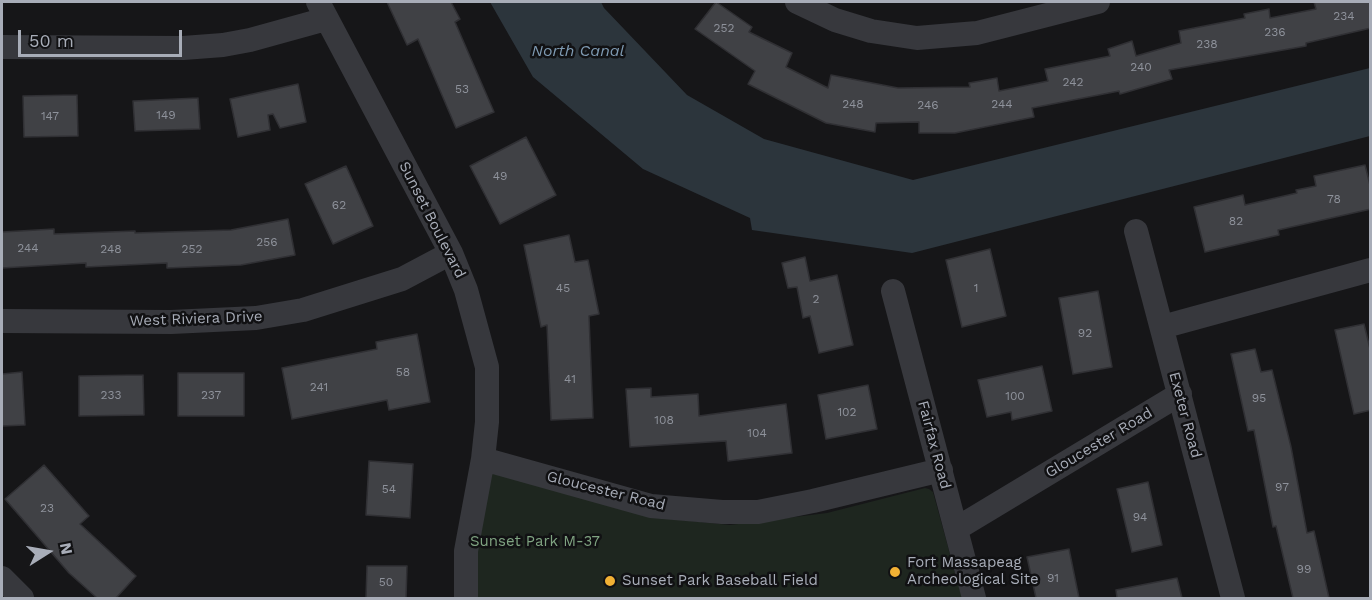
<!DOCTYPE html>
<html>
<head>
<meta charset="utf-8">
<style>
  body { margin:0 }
  #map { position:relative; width:1372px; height:600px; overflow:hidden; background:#161618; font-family:"Work Sans",sans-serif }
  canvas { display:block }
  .frame { position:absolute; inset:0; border:3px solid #a8adb8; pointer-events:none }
  .north { position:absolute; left:18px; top:522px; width:60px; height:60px; -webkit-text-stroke:4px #111113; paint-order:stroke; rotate:79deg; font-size:16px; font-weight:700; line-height:24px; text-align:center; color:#a8adb8 }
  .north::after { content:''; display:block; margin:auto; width:21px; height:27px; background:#a8adb8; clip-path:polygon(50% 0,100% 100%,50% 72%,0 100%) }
  .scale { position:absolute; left:18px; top:30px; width:164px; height:27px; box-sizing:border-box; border:3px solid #a8adb8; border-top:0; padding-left:8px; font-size:18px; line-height:21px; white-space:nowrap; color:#a8adb8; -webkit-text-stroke:4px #111113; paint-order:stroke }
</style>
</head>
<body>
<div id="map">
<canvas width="1372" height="600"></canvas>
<div class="frame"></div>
<div class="north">N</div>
<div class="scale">50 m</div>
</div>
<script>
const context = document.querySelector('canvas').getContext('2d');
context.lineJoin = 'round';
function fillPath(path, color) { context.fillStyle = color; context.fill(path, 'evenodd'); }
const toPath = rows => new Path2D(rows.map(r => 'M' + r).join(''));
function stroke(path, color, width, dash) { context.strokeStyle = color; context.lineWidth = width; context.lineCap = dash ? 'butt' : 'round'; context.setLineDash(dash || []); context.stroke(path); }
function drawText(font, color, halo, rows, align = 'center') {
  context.font = font + ' "Work Sans",sans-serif'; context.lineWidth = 5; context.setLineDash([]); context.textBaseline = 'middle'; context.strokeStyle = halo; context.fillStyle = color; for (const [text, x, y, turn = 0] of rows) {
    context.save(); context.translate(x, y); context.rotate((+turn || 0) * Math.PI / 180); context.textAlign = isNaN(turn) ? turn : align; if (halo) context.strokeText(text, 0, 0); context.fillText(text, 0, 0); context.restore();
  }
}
const green = toPath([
  [490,471,651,517,730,525,827,513,925,488,929,489,933,492,962,598,475,598,475,547]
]);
const water = toPath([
  [490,2,601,2,604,8,687,95,764,139,913,180,1370,68,1370,136,912,253,752,230,750,218,643,169,533,77]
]);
const building = toPath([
  [387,2,451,2,460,19,455,22,494,112,456,128,418,39,407,45,387,2],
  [716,2,752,27,749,32,792,53,786,67,828,88,831,75,898,88,970,87,969,83,997,78,999,91,1048,81,1045,69,1110,56,1108,49,1132,41,1136,56,1181,43,1179,31,1245,18,1244,14,1269,9,1270,18,1316,9,1314,2,1371,2,1371,28,1306,43,1306,46,1169,70,1172,79,1120,94,1119,91,1032,108,1034,117,955,133,919,133,919,122,876,123,875,132,826,123,748,84,755,71,695,29,716,2],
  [298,84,306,122,280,128,273,114,268,115,270,130,238,137,230,99,298,84],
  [77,95,78,136,24,137,23,96,77,95],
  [198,98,200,129,135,131,133,101,198,98],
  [526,137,556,195,500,224,470,166,526,137],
  [1365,165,1371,189,1371,209,1278,230,1279,235,1205,252,1194,207,1243,195,1245,205,1297,193,1296,190,1316,186,1314,176,1365,165],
  [346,166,373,226,333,244,305,184,346,166],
  [288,219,295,255,241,265,167,268,167,263,86,267,86,263,2,268,2,232,54,229,54,234,135,231,135,233,231,230,288,219],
  [569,235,575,262,588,260,599,314,589,316,593,418,551,420,547,325,541,327,524,245,569,235],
  [990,249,1006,316,962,327,946,260,990,249],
  [805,257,810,281,837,275,853,345,819,353,810,316,803,318,797,287,788,288,782,263,805,257],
  [1098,291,1112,367,1073,374,1059,298,1098,291],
  [1364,324,1371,353,1371,410,1354,414,1335,330,1364,324],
  [417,334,430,402,389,410,387,400,292,419,282,368,377,349,376,342,417,334],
  [1255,349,1261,372,1272,370,1291,447,1307,533,1314,531,1329,598,1293,598,1276,526,1273,527,1254,430,1248,431,1231,354,1255,349],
  [1042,366,1052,411,1012,420,1011,412,987,417,978,380,1042,366],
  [22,372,25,425,2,426,2,374,22,372],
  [178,373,244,373,244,416,178,416,178,373],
  [143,375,144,415,79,416,79,376,143,375],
  [868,385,877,429,826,439,818,395,868,385],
  [651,388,651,397,698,394,699,416,786,404,792,453,728,461,726,441,630,447,626,389,651,388],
  [369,461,413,464,410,518,366,515,369,461],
  [44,465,89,516,80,524,136,576,116,598,97,598,69,573,5,499,44,465],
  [1148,482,1162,545,1132,552,1117,489,1148,482],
  [1069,549,1079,598,1036,598,1027,557,1069,549],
  [367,566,407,566,406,598,366,598,367,566],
  [1177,578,1182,598,1117,598,1116,590,1177,578]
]);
const minor = toPath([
  [318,2,451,253,466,290,487,367,487,422,483,459,466,551,466,598],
  [797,2,835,20,871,31,917,38,977,33,1098,2],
  [2,47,183,48,223,45,250,40,326,19],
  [1136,231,1233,598],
  [893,291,974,598],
  [2,321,171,322,256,318,303,310,402,279,451,253],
  [1162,327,1370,270],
  [483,459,651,506,722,512,758,512,813,501,941,470],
  [956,529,1180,394],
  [2,578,22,598]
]);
const markers = [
  [895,572,6,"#f2b134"],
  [610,581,6,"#f2b134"]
];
const numberNames = [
  ["234",1344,16],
  ["252",724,28],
  ["236",1275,32],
  ["238",1207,44],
  ["240",1141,67],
  ["242",1073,82],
  ["53",462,89],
  ["248",853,104],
  ["244",1002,104],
  ["246",928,105],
  ["149",166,115],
  ["147",50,116],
  ["49",500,176],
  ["78",1334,199],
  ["62",339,205],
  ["82",1236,221],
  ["256",267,242],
  ["244",28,248],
  ["248",111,249],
  ["252",192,249],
  ["45",563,288],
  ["1",976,288],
  ["2",816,299],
  ["92",1085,333],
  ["58",403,372],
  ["41",570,379],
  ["241",319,387],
  ["233",111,395],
  ["237",211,395],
  ["100",1015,396],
  ["95",1259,398],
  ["102",847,412],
  ["108",664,420],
  ["104",757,433],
  ["97",1282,487],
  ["54",389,489],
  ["23",47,508],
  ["94",1140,517],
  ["99",1304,569],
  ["91",1053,578],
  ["50",386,582]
];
const streetNames = [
  ["Sunset Boulevard",432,220,63],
  ["West Riviera Drive",196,319,-2],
  ["Exeter Road",1185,415,75],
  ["Gloucester Road",1099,443,-31],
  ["Fairfax Road",934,445,75],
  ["Gloucester Road",606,491,14]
];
const parkNames = [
  ["Sunset Park M-37",535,542]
];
const poiNames = [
  ["Fort Massapeag",907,563],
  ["Archeological Site",907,580],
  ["Sunset Park Baseball Field",622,581]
];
const waterNames = [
  ["North Canal",578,51]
];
fillPath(green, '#1e261f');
fillPath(water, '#2c353c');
fillPath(building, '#404145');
stroke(building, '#303034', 1.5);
stroke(minor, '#37383d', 24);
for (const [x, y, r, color] of markers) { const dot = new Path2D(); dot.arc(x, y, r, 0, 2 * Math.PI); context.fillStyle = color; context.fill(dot); stroke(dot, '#111113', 2); }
drawText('12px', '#8e929b', null, numberNames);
drawText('15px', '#a8adb8', '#111113', streetNames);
drawText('15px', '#7fa381', '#111113', parkNames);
drawText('15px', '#a8adb8', '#111113', poiNames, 'left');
drawText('italic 16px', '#7f9bb3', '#111113', waterNames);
</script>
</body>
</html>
